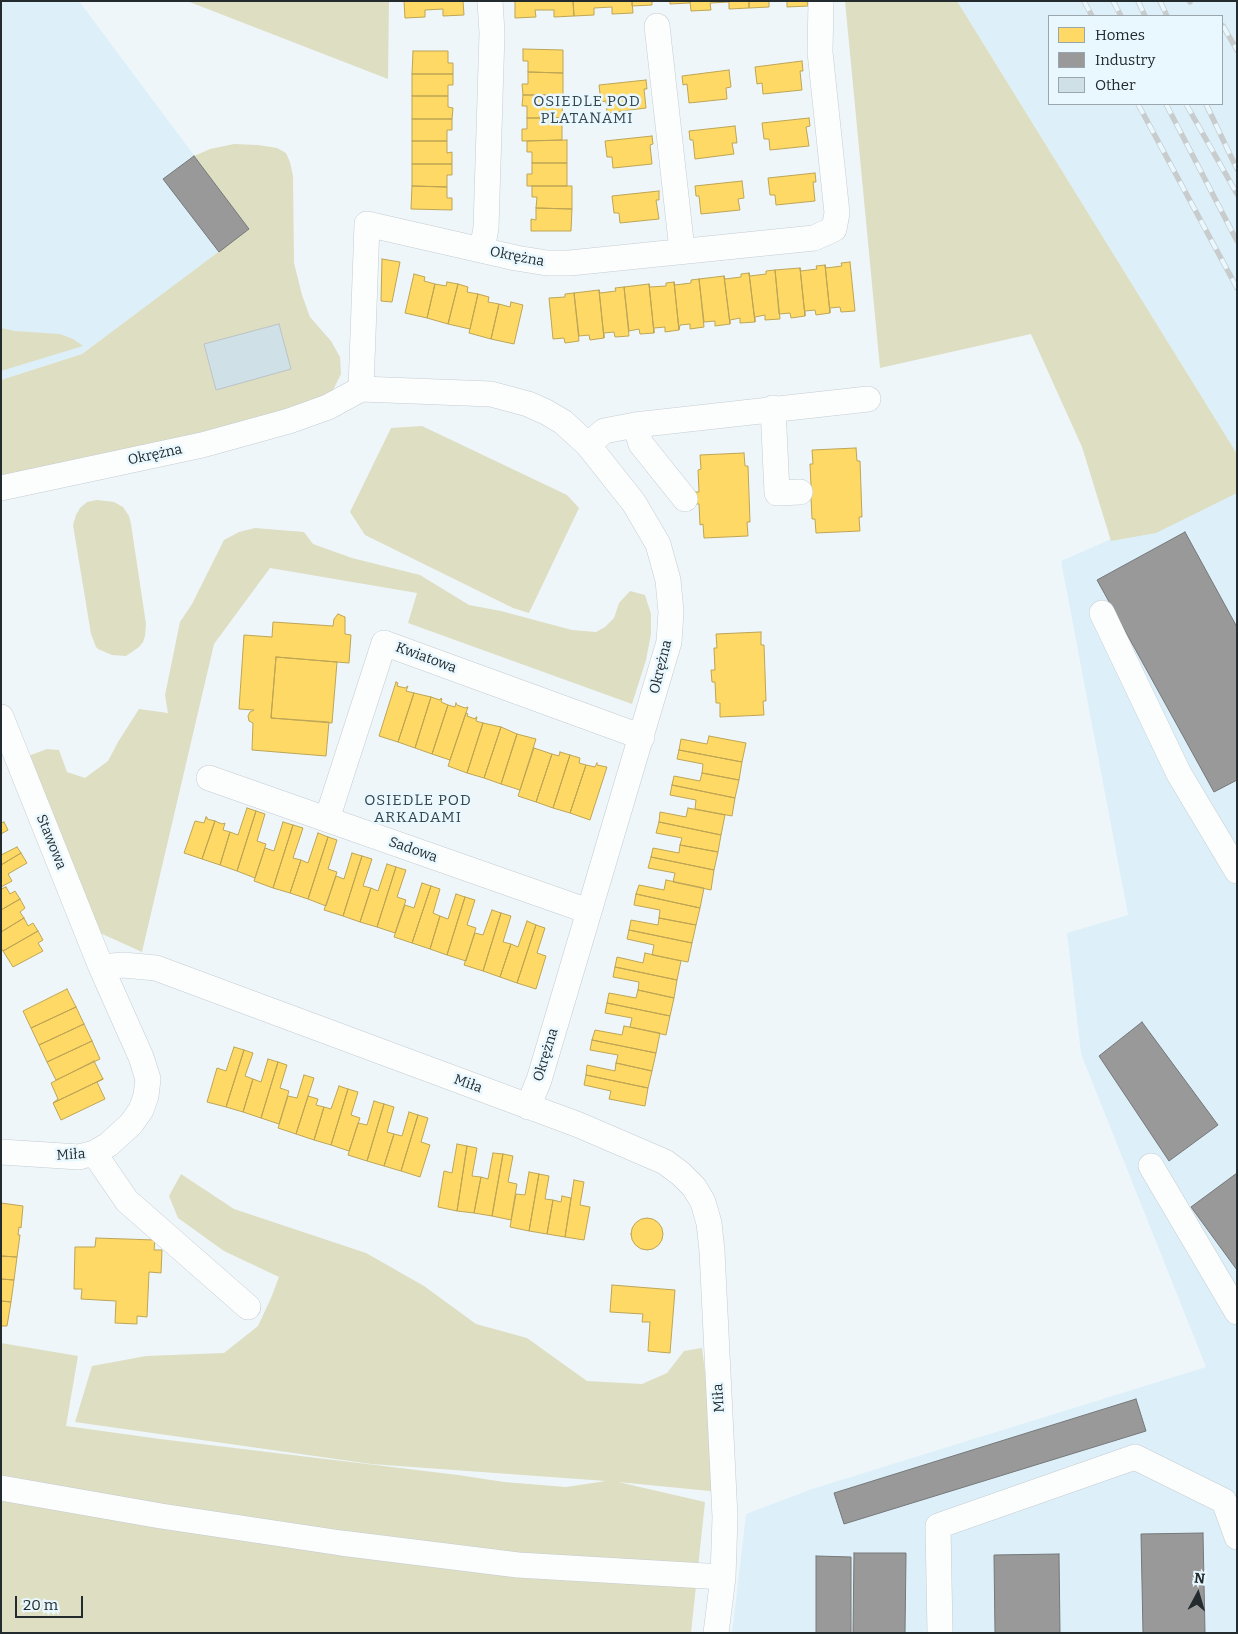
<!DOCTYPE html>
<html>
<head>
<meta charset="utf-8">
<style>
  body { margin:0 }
  #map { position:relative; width:1238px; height:1634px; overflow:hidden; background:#eef6fa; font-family:Bitter,serif }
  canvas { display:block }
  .frame { position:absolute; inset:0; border:2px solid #232b2e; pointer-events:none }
  .legend { position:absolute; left:1048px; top:15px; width:175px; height:90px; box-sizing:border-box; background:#e9f8ff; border:1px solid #9aa6ab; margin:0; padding:6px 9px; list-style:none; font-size:15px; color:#232b2e }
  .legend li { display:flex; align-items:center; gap:10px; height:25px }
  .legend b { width:25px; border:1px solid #9aa6ab }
  .north { position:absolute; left:1173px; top:1569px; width:50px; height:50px; -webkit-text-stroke:4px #e9f8ff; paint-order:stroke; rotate:6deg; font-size:14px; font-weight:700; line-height:20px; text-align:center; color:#232b2e }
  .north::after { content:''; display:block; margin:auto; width:18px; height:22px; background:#232b2e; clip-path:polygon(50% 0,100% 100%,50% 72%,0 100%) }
  .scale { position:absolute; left:15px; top:1596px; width:68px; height:22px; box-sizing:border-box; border:2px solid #232b2e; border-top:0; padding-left:6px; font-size:15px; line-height:18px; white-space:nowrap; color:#232b2e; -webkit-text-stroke:4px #e9f8ff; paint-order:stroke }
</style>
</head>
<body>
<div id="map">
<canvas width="1238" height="1634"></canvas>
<div class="frame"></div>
<ul class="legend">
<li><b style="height:14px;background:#ffd966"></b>Homes</li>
<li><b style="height:14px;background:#999"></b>Industry</li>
<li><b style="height:14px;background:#cfe0e7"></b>Other</li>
</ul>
<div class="north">N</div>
<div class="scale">20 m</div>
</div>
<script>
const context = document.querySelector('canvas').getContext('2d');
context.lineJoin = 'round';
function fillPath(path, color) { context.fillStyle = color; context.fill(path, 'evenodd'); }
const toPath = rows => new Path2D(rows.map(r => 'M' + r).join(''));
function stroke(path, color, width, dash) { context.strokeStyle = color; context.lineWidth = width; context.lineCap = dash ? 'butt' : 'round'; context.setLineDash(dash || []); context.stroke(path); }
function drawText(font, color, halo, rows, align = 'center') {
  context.font = font + ' Bitter,serif'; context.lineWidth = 5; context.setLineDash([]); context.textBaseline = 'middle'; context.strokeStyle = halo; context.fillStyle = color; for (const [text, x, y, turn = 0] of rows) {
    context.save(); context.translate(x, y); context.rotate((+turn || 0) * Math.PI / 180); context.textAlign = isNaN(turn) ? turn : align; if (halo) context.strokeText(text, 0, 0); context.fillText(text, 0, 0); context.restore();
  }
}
const built = toPath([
  [1,1,79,1,249,229,82,354,1,380],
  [957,1,1237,1,1237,454],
  [1049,16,1222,16,1222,104,1049,104],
  [1237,484,1237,1633,732,1633,746,1514,812,1489,1206,1367,1081,1054,1067,933,1128,915,1061,561]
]);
const green = toPath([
  [187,1,389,1,388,79],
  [845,1,957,1,1237,454,1237,493,1156,533,1111,541,1082,447,1031,334,880,368],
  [234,144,258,145,277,148,286,153,290,162,293,176,294,263,302,295,310,317,331,341,340,357,341,374,331,394,234,426,1,477,1,380,82,354,249,229,194,156,210,149],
  [1,328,15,331,60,334,73,339,83,346,1,371],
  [422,426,567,495,579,508,529,613,513,608,365,535,350,512,391,428],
  [97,500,114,502,123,507,129,516,131,524,146,624,145,636,143,642,139,647,126,656,112,655,98,649,96,647,91,634,73,525,76,515,80,508,87,502],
  [255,528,304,532,313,544,352,558,420,575,469,605,501,611,572,630,596,632,605,627,614,618,619,603,630,591,645,595,651,614,651,634,646,660,632,704,408,623,417,593,270,568,214,644,142,952,100,933,28,756,47,749,59,750,67,772,85,778,108,761,118,742,139,709,168,713,165,695,180,622,192,604,224,540,239,532],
  [181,1174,234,1209,366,1253,424,1286,476,1324,527,1338,587,1381,642,1384,667,1373,684,1351,702,1348,720,1492,618,1482,705,1502,691,1633,1,1633,1,1343,78,1356,66,1426,160,1439,458,1475,504,1482,566,1487,606,1481,371,1464,75,1422,92,1366,146,1356,224,1353,258,1326,271,1298,279,1277,224,1251,178,1218,169,1196]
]);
const homes = toPath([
  [404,1,463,1,464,15,443,16,443,9,425,10,425,17,405,18,404,1],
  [515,1,573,1,574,16,554,17,554,10,535,10,536,17,515,18,515,1],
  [573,1,632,1,633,13,612,14,612,7,594,8,594,15,574,16,573,1],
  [632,1,652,1,652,5,632,6,632,1],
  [670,1,690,1,690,3,670,4,670,1],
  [690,1,749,1,749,8,729,9,729,2,710,3,711,10,691,11,690,1],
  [749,1,769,1,769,7,749,8,749,1],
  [787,1,807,1,808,6,787,7,787,1],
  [523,49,563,50,563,73,528,72,528,61,523,61,523,49],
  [413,51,448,51,448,63,453,63,453,74,412,74,413,51],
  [802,61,803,71,800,71,802,90,763,94,762,83,757,84,755,67,802,61],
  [729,70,731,87,726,88,727,99,689,103,687,84,683,85,682,76,729,70],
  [528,72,563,73,563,95,523,95,522,84,528,84,528,72],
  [412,74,453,74,453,85,448,85,448,96,412,96,412,74],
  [646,80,647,89,644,89,646,108,607,113,606,101,601,102,599,85,646,80],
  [523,95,563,95,562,118,527,118,527,106,522,106,523,95],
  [412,96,448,96,448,107,453,108,452,119,412,119,412,96],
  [527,118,562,118,562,140,522,141,522,129,527,129,527,118],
  [809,118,810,126,806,127,809,146,770,150,769,139,764,139,762,123,809,118],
  [412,119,452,119,452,130,447,130,447,141,412,141,412,119],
  [735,126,737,143,732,143,734,154,695,159,693,140,690,140,689,131,735,126],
  [652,136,653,144,650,145,652,164,613,168,612,157,607,157,605,141,652,136],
  [567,140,567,163,532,163,532,152,527,152,527,141,567,140],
  [412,141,447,141,447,153,452,152,452,164,412,164,412,141],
  [532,163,567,163,567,186,527,186,527,174,532,174,532,163],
  [412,164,452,164,452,175,447,175,447,187,412,186,412,164],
  [815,173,816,182,813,182,815,201,776,205,775,195,770,195,768,178,815,173],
  [742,181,744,198,738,199,740,210,701,214,699,196,696,196,695,186,742,181],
  [412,186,447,187,447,198,452,198,452,210,411,209,412,186],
  [532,186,572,186,572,209,536,208,537,197,532,197,532,186],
  [659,191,659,200,656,200,659,219,620,223,619,213,614,213,612,196,659,191],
  [536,208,572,209,571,231,531,231,531,219,536,220,536,208],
  [382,259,400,262,392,302,381,301,382,259],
  [850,262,855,311,841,312,840,307,830,308,830,313,825,265,826,268,842,266,841,263,850,262],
  [825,265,830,313,816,315,815,310,805,311,805,316,800,268,801,271,817,269,816,266,825,265],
  [800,268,805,316,791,318,790,313,779,314,775,270,800,268],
  [775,270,780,319,765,320,765,315,755,317,755,322,749,273,750,276,766,274,766,271,775,270],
  [749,273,755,322,740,323,740,318,730,320,730,324,724,276,725,279,741,277,741,274,749,273],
  [414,274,425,277,424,281,435,284,427,318,405,313,414,274],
  [724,276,730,324,715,326,715,321,704,322,699,279,724,276],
  [699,279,704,327,690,329,690,324,680,325,679,330,674,282,675,285,691,283,691,280,699,279],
  [447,282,458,284,448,324,427,318,435,284,446,286,447,282],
  [674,282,679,330,665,332,665,327,654,328,654,333,649,284,650,287,666,286,666,283,674,282],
  [458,284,468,287,467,292,478,294,470,329,448,324,458,284],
  [649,284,654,333,640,334,639,329,629,331,624,287,649,284],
  [624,287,629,336,615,337,614,332,604,333,604,338,599,290,600,293,616,291,615,288,624,287],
  [599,290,604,338,590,340,589,335,579,336,574,293,599,290],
  [574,293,579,341,565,343,564,338,553,339,549,298,565,297,565,294,574,293],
  [478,294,489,297,488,302,499,304,491,339,469,333,478,294],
  [511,302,523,305,514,344,491,339,499,304,510,307,511,302],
  [856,448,857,461,860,461,862,517,859,517,860,531,816,533,815,519,812,519,811,498,808,498,807,486,811,486,810,464,813,464,812,450,856,448],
  [744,453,745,466,748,466,750,522,747,522,748,536,704,538,703,524,700,525,699,504,696,504,695,492,699,492,698,470,701,469,700,455,744,453],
  [338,614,345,617,345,634,351,635,349,663,276,657,271,718,329,722,326,756,252,750,253,723,249,721,248,716,250,712,254,710,239,709,244,635,272,637,273,622,333,626,334,619,338,614],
  [761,632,761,645,764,645,766,701,763,701,764,715,720,717,720,703,716,703,715,682,712,682,711,670,715,670,714,648,717,648,716,634,761,632],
  [276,657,337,662,332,723,271,718,276,657],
  [396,682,398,683,397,686,405,688,408,686,406,691,414,693,398,742,379,736,396,682],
  [414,693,431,697,415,748,398,742,414,693],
  [431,697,440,700,441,698,442,699,441,702,448,705,432,754,415,748,431,697],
  [456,703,457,705,465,708,468,707,450,760,432,754,448,705,455,707,456,703],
  [466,713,468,714,467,716,475,719,476,717,477,717,476,721,483,723,467,773,448,766,466,713],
  [483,723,501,727,484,778,467,773,483,723],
  [501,727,517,734,501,784,484,778,501,727],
  [517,734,536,739,520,790,501,784,517,734],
  [709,736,746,743,742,762,679,750,681,739,707,744,709,736],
  [534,748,552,754,536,802,518,796,534,748],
  [679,750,742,762,739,780,702,773,703,764,677,759,679,750],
  [560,752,570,755,553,808,536,802,552,754,559,756,560,752],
  [570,755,580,758,579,763,586,765,570,813,553,808,570,755],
  [597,763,597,765,607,767,590,820,570,813,586,765,595,767,597,763],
  [702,773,739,780,735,798,672,785,674,776,700,781,702,773],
  [672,785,735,798,732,816,695,809,696,800,670,795,672,785],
  [247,808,256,811,237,871,220,865,230,832,238,835,247,808],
  [688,808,725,815,721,835,659,822,660,812,686,817,688,808],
  [256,811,265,814,257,841,266,844,255,878,237,871,256,811],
  [206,817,207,817,207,819,215,821,202,859,184,853,195,821,204,823,206,817],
  [215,821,222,824,225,823,223,830,230,832,220,865,202,859,215,821],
  [4,822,8,830,1,834,1,823,4,822],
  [283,822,293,825,273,888,254,881,265,848,274,851,283,822],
  [659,822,721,835,718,852,680,845,682,838,656,833,659,822],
  [293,825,303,828,293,858,301,860,290,893,273,888,293,825],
  [318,833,328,837,308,899,290,893,301,860,308,863,318,833],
  [328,837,337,840,328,869,337,872,326,906,308,899,328,837],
  [680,845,718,852,714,870,651,857,653,848,679,853,680,845],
  [17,847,21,853,1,865,1,855,17,847],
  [21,853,27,863,8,874,12,881,1,887,1,865,21,853],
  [352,853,362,856,343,916,324,910,336,876,344,879,352,853],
  [362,856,372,859,363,886,371,888,360,922,343,916,362,856],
  [651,857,714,870,711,890,673,882,675,873,648,868,651,857],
  [387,864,396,867,377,927,360,922,371,888,378,891,387,864],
  [396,867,406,870,397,897,406,900,395,933,377,927,396,867],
  [666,880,704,888,700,908,636,894,639,885,664,890,666,880],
  [422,883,431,886,412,943,394,937,405,905,414,908,422,883],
  [431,886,440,889,433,913,440,916,430,949,412,943,431,886],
  [6,887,10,894,15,891,20,899,1,910,1,889,6,887],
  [456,894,465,897,447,955,430,949,440,916,448,919,456,894],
  [636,894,700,908,696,925,659,918,660,910,634,905,636,894],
  [465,897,475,900,467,925,476,928,466,961,447,955,465,897],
  [20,899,25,908,20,912,24,918,1,932,1,910,20,899],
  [492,910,501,913,483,971,464,965,475,933,483,935,492,910],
  [501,913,511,916,503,942,511,944,500,977,483,971,501,913],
  [24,918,28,926,33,923,38,931,3,951,1,948,1,932,24,918],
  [659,918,696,925,692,943,629,930,631,920,658,925,659,918],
  [527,921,536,925,517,983,500,977,511,944,518,947,527,921],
  [536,925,545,928,537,953,546,956,536,989,517,983,536,925],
  [629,930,692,943,688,962,652,955,654,945,627,939,629,930],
  [38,931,43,940,38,943,43,951,13,967,3,951,38,931],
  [645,953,681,961,677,980,615,967,617,957,643,963,645,953],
  [615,967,677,980,674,998,638,990,639,982,613,977,615,967],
  [67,989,76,1007,31,1028,23,1011,67,989],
  [638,990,674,998,670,1016,607,1003,609,993,636,998,638,990],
  [607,1003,670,1016,666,1035,630,1027,632,1018,605,1013,607,1003],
  [76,1007,84,1024,39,1045,31,1028,76,1007],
  [84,1024,92,1041,47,1062,39,1045,84,1024],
  [624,1026,660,1033,656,1053,592,1040,595,1030,622,1035,624,1026],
  [592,1040,656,1053,652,1071,616,1063,618,1055,590,1050,592,1040],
  [92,1041,100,1059,56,1080,47,1062,92,1041],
  [234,1047,244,1050,226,1107,207,1102,217,1068,226,1071,234,1047],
  [244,1050,253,1053,245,1076,253,1079,243,1112,226,1107,244,1050],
  [268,1059,278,1062,261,1118,243,1112,253,1079,261,1082,268,1059],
  [94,1061,103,1079,53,1103,58,1099,51,1083,94,1061],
  [278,1062,287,1065,280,1088,289,1091,279,1124,261,1118,278,1062],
  [616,1063,652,1071,648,1088,586,1075,587,1065,615,1071,616,1063],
  [304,1075,314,1078,296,1134,278,1128,288,1096,297,1098,304,1075],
  [586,1075,648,1088,645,1106,609,1099,611,1091,584,1085,586,1075],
  [103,1079,97,1082,105,1099,61,1120,53,1103,103,1079],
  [339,1086,348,1089,331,1145,314,1140,324,1107,331,1109,339,1086],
  [348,1089,358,1092,351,1115,360,1118,349,1151,331,1145,348,1089],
  [308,1096,318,1099,316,1105,324,1107,314,1140,296,1134,308,1096],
  [374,1101,384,1104,367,1161,348,1155,358,1123,367,1125,374,1101],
  [384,1104,394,1107,387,1132,394,1134,384,1166,367,1161,384,1104],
  [409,1112,418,1115,401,1171,384,1166,394,1134,402,1136,409,1112],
  [418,1115,428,1118,421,1142,430,1145,420,1177,401,1171,418,1115],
  [457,1144,467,1146,457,1211,438,1207,444,1171,452,1173,457,1144],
  [467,1146,477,1148,472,1176,481,1177,474,1213,457,1211,467,1146],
  [493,1153,503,1154,492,1216,474,1213,481,1177,488,1179,493,1153],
  [503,1154,513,1156,508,1182,517,1184,511,1220,492,1216,503,1154],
  [529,1172,539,1174,529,1231,510,1227,516,1194,525,1195,529,1172],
  [539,1174,549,1176,545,1199,553,1200,547,1234,529,1231,539,1174],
  [574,1180,584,1182,580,1205,590,1207,584,1240,565,1237,574,1180],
  [562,1196,571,1198,565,1237,547,1234,553,1200,561,1202,562,1196],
  [1,1203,23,1206,21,1228,19,1227,18,1235,20,1235,17,1257,1,1256,1,1203],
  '631 1234a16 16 0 1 1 32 0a16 16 0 1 1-32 0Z',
  [96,1238,155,1240,154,1250,162,1250,161,1273,149,1272,147,1317,137,1316,137,1324,115,1323,116,1301,81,1299,82,1289,74,1289,75,1247,95,1247,96,1238],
  [1,1256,17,1257,14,1280,1,1279,1,1256],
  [1,1279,14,1280,11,1302,1,1301,1,1279],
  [612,1285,675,1290,670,1353,648,1351,650,1322,642,1322,643,1314,610,1312,612,1285],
  [1,1301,11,1302,7,1326,1,1326,1,1301]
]);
const industry = toPath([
  [194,156,249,229,219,252,163,179,194,156],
  [1185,532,1237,627,1237,780,1214,792,1097,580,1185,532],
  [1142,1022,1218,1125,1169,1161,1099,1056,1142,1022],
  [1237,1173,1237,1270,1191,1207,1237,1173],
  [1136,1399,1146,1431,844,1524,834,1493,1136,1399],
  [1203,1533,1205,1633,1143,1633,1141,1534,1203,1533],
  [854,1553,906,1553,905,1633,853,1633,854,1553],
  [1059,1554,1060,1633,995,1633,994,1555,1059,1554],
  [816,1556,851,1557,851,1633,816,1633,816,1556]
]);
const building = toPath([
  [279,324,291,369,216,390,204,344,279,324]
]);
const minor = toPath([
  [657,26,682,250],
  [482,250,486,228,492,33,490,1],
  [361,389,491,394,528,404,546,412,563,422,588,445,634,503,658,544,668,580,671,612,669,642,539,1080,528,1107],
  [773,408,777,493,800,492],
  [635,425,641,444,685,499],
  [588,445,604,431,635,425,868,399],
  [1,488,202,445,289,421,328,407,361,389,367,224,516,258,547,263,570,263,814,238,834,229,837,213,820,52,821,1],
  [1102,613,1179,774,1237,871],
  [1,717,101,967,141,1057,148,1079,146,1096,141,1110,131,1124,108,1145,94,1153,79,1157,1,1152],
  [209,778,588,911],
  [327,819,384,643,642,737],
  [101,967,123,965,156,968,579,1125,665,1162,681,1174,694,1187,703,1202,709,1223,712,1251,725,1517,723,1577,716,1633],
  [94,1153,127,1201,248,1307],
  [1151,1166,1237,1312],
  [1,1488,161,1516,341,1543,518,1565,723,1577],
  [940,1633,938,1526,1135,1457,1224,1501,1237,1537]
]);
const rail = toPath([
  [1084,1,1092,16],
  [1113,1,1121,16],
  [1138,1,1145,16],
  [1160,1,1167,16],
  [1190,1,1190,2],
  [1223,26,1237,50],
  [1138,104,1237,288],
  [1166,104,1237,241],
  [1186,104,1237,194],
  [1206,104,1237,169]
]);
const streetNames = [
  ["Okrężna",517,257,11],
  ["Okrężna",155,455,-12],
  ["Kwiatowa",426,658,20],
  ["Okrężna",661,667,-76],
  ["Stawowa",51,842,68],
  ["Sadowa",413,850,19],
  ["Okrężna",546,1055,-73],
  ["Miła",468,1084,20],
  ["Miła",71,1155,-3],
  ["Miła",719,1398,-93]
];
const neighbourhoodNames = [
  ["OSIEDLE POD",587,102],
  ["PLATANAMI",587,119],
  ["OSIEDLE POD",418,801],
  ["ARKADAMI",418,818]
];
fillPath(built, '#ddf0f9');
fillPath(green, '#dedec2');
fillPath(homes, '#ffd966');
stroke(homes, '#bda555', 1);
fillPath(industry, '#999');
stroke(industry, '#767879', 1);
fillPath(building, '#cfe0e7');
stroke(building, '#bcc3c7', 1);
stroke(minor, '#c5ccd0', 26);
stroke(minor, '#fcfefe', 25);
stroke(rail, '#c9cccd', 5.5);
stroke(rail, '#e9f8ff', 4, [11]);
drawText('14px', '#232b2e', '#e9f8ff', streetNames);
context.letterSpacing = '1px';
drawText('15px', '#36464c', '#e9f8ff', neighbourhoodNames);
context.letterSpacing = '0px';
</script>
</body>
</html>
